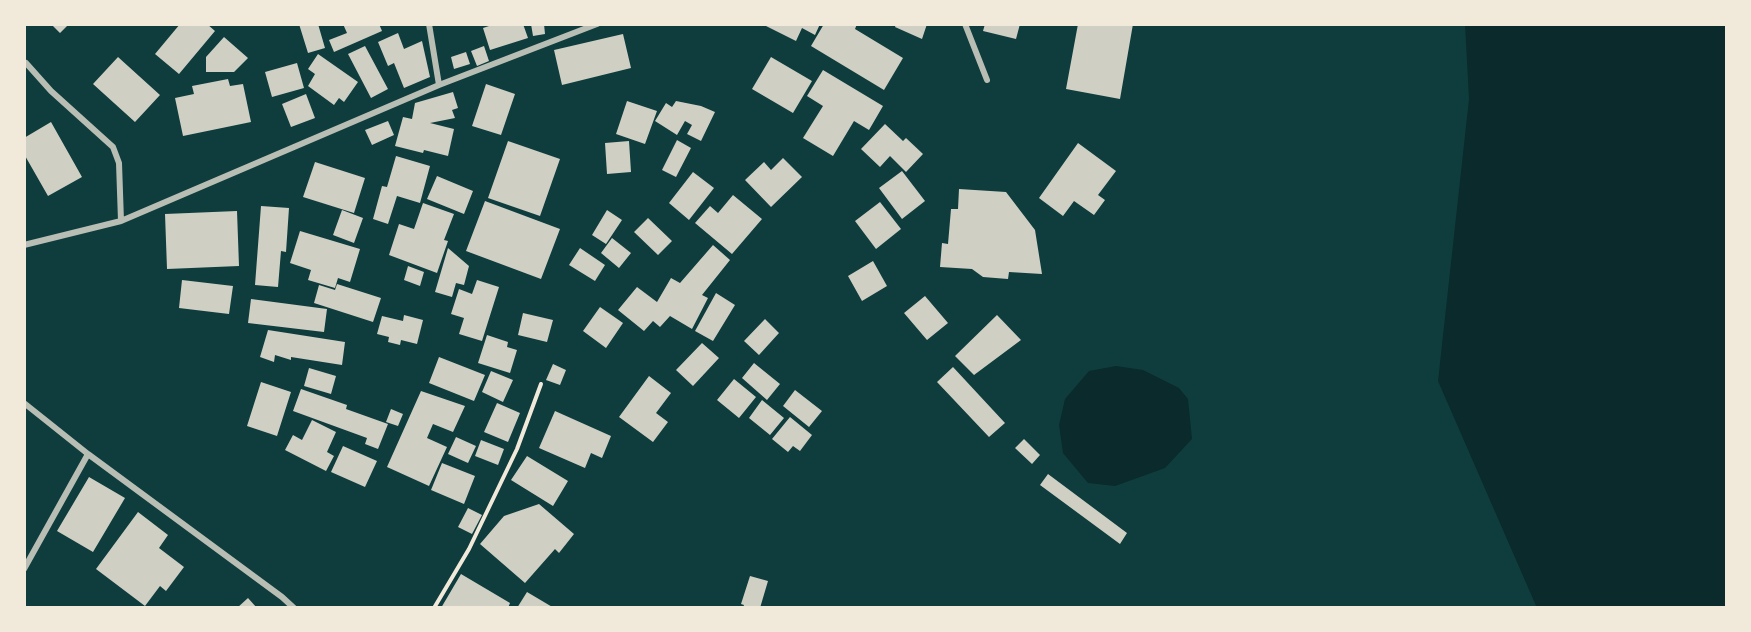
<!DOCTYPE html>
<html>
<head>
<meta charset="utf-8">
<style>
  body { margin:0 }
  #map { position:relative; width:1751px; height:632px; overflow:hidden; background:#0f3d3e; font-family:"Titillium Web",sans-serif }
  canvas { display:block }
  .frame { position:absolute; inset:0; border:26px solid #f1e9da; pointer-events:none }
</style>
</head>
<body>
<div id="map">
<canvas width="1751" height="632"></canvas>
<div class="frame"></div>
</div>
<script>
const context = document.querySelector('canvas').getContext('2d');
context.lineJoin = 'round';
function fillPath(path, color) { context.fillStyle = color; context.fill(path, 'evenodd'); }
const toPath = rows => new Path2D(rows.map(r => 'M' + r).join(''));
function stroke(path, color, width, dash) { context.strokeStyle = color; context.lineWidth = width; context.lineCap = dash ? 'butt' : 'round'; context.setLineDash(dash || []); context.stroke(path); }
const water = toPath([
  [1465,24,1727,24,1727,608,1537,608,1438,381,1469,99],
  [1116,366,1143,370,1179,388,1188,399,1192,439,1165,468,1115,486,1088,483,1063,453,1059,425,1065,399,1089,371]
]);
const building = toPath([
  [51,24,69,24,60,33],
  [180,24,207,24,215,31,179,74,155,54],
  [299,24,318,24,325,48,308,53],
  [343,24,379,24,382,31,334,52,329,40,347,33],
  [495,24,523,24,528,38,490,50,483,28],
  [531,24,544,24,545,34,533,36],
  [762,24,820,24,815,35,802,28,796,41],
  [824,24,857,24,855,29,903,58,884,90,811,46],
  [896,24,927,24,922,39,895,27],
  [985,24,1020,24,1016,39,983,31],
  [1078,24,1133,24,1120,99,1066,89],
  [398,33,404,49,422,41,430,77,404,88,394,63,388,66,378,42],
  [623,34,631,68,562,85,554,50],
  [224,37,248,58,234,72,206,72,206,57],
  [365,46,388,89,371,98,348,54],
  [484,46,489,61,477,66,471,51],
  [466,52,470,64,454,69,451,57],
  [318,54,358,82,344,102,339,98,334,105,308,86,315,74,308,69],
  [118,57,160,95,135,122,93,84],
  [771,57,812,81,793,113,752,89],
  [297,63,304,88,272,97,265,72],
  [823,70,883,106,869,130,854,121,833,156,803,138,823,106,807,96],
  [228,79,230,86,243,84,251,122,183,136,175,98,194,94,192,86],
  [486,84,515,94,501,135,472,126],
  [453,92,458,108,452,110,455,118,430,123,454,129,448,156,424,150,423,153,395,146,403,117,412,119,415,103],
  [306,94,315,118,291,127,282,104],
  [627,101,657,111,645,144,616,134],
  [676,101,701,106,715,112,701,141,687,134,692,125,685,121,677,135,655,121,666,103,672,107],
  [388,121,394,135,372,145,365,130],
  [51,122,82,177,48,196,24,154,24,138],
  [885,124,903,141,906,138,923,154,906,172,890,156,880,167,861,149],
  [677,140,691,148,676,177,662,170],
  [508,141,560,159,540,216,488,198],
  [629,141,631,172,607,174,605,143],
  [1078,143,1116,171,1098,195,1105,200,1094,215,1074,201,1063,216,1039,198],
  [396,156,430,166,420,203,397,196,388,224,373,219,382,186,387,187],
  [783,158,802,177,771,207,745,180,764,162,771,170],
  [315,162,365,178,354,213,303,197],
  [902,171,925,201,902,219,879,188],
  [693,172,714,188,689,220,669,203],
  [437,176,473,191,464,214,427,199],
  [959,189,1006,192,1035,230,1042,274,1009,272,1008,279,983,277,972,269,940,267,942,243,948,244,951,209,958,209],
  [733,195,762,219,732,254,695,223,710,206,718,213],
  [485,201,560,229,541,279,466,251],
  [880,202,901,229,876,249,855,221],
  [423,203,454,214,444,240,448,241,437,273,389,255,399,224,414,229],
  [261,206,289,208,286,252,281,251,278,287,255,285],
  [342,210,363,218,354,243,333,235],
  [607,210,622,220,606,244,592,235],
  [237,211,239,266,167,269,165,214],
  [648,218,672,241,658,255,634,232],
  [300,231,360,249,350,282,338,278,335,288,308,280,311,270,290,263],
  [612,238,631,253,619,268,601,253],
  [713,245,730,260,702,295,708,298,692,329,670,316,660,327,653,321,644,331,618,310,637,287,657,302,671,278,680,283],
  [448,248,469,266,464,285,456,283,452,297,435,292],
  [580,248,605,265,595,281,569,265],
  [873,261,887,286,862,301,848,276],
  [408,266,424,272,420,286,404,280],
  [182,280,233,286,229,314,179,308],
  [477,280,499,287,482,341,459,334,464,318,451,314,459,289,472,294],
  [337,284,381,298,373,322,314,303,319,285,335,290],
  [716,293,735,305,713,341,695,331],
  [925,296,948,323,927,340,904,313],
  [251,299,327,309,324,332,248,323],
  [600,307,623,323,606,348,583,331],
  [523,313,553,320,547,342,518,335],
  [404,315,423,320,417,344,401,340,400,345,388,342,389,337,377,334,382,316,403,321],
  [997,315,1021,340,974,375,955,356],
  [765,319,779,333,759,355,744,341],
  [268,330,345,342,342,365,291,357,291,360,275,355,274,362,260,357],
  [487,335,508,342,507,347,517,350,510,373,478,363],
  [702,343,719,358,693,386,676,370],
  [439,357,485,375,474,401,429,383],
  [754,363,780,384,767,400,742,378],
  [553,364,566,370,560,385,546,380],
  [953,367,1005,423,989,437,937,382],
  [309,368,336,376,331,394,304,386],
  [491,371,513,380,503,402,482,392],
  [649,376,671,393,656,413,668,422,653,442,619,417],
  [734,379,756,397,739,418,717,400],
  [261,382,291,392,277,436,247,426],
  [301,389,347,405,346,409,388,424,378,449,365,444,367,438,293,411],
  [795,390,822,411,809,427,783,406],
  [421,391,465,406,453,432,433,424,427,438,447,447,429,486,387,467],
  [762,400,784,418,770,435,749,418],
  [497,403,520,413,508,442,484,432],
  [391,409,403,414,398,426,386,422],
  [555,411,611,436,602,458,591,453,585,468,539,448],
  [790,417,812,435,800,451,793,446,788,452,772,439],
  [312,420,336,432,327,452,334,456,326,471,285,450,293,435,302,440],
  [456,437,476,446,468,463,448,454],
  [1024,439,1040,455,1032,464,1015,448],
  [481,440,504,449,498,465,475,456],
  [343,446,377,461,365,487,331,472],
  [527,456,568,481,553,506,511,480],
  [442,463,475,476,464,504,431,490],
  [1048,474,1127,533,1120,544,1040,485],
  [89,477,125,498,93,552,57,531],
  [539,504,574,534,559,553,555,549,525,583,480,544,504,516],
  [468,508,482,515,472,534,458,527],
  [138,512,168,535,159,548,184,567,166,591,160,586,145,606,96,569],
  [461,574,510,603,508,608,441,608],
  [750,576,768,581,760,608,743,608,744,605,741,604],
  [527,592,554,608,517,608],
  [248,598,257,608,237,608]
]);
const path = toPath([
  [434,608,469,549,517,449,541,384]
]);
const minor = toPath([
  [429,24,439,85],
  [965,24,987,80],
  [26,63,51,91,113,147,119,163,121,221],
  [24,245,121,221,439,85,597,24],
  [24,403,88,454,282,597,294,608],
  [24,569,88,454]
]);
fillPath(water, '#0a2a2b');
fillPath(building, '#cfcfc3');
stroke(path, '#f1e9da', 4);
stroke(minor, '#b8beb3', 6);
</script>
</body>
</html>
